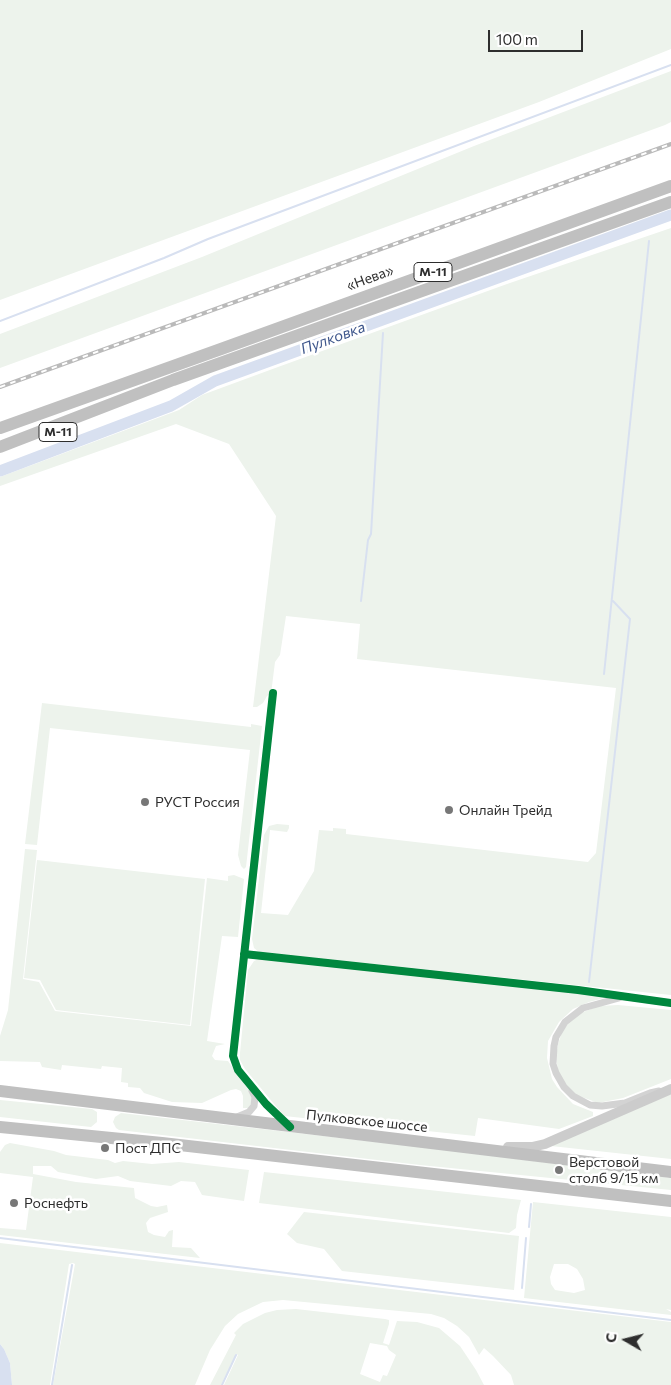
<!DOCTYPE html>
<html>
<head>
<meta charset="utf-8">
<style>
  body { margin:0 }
  #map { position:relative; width:671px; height:1385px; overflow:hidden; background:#fff; font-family:Commissioner,sans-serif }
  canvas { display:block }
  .north { position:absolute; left:601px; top:1315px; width:50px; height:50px; -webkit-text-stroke:4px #fff; paint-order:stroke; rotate:278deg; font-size:14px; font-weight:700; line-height:20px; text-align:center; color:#2e2e2e }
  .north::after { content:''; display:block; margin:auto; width:18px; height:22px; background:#2e2e2e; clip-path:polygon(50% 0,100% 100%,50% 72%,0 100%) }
  .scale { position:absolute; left:488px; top:30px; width:95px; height:22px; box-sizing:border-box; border:2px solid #2e2e2e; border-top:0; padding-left:6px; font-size:15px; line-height:18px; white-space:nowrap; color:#2e2e2e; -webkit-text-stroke:4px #fff; paint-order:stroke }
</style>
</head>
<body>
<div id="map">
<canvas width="671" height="1385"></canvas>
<div class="north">С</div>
<div class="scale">100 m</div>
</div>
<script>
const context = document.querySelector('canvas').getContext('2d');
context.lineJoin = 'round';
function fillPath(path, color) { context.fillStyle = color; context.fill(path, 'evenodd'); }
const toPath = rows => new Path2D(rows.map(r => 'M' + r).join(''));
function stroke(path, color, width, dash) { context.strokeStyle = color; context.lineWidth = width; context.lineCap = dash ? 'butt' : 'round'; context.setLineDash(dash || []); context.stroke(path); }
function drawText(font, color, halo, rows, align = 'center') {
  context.font = font + ' Commissioner,sans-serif'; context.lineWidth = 5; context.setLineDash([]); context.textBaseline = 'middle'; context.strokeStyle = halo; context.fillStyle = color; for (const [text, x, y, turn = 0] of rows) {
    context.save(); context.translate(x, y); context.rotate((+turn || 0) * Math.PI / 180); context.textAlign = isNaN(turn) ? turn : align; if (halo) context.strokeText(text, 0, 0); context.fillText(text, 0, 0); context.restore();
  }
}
const green = toPath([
  [0,0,671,0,671,49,539,102,0,300],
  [671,71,671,122,665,125,0,368,0,334,202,257,474,146],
  [671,228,671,995,259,952,254,948,252,939,264,835,269,826,277,824,289,825,289,828,287,832,270,830,261,913,288,915,314,871,319,830,333,831,333,828,346,829,346,834,588,862,596,853,616,688,357,659,360,624,286,616,280,655,275,662,271,694,267,696,263,703,257,707,253,707,276,516,229,444,176,424,0,486,0,477,179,410,202,395,278,367,507,284],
  [42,703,251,727,251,724,262,726,246,867,244,869,241,866,238,855,250,750,50,728,37,845,25,844],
  [25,849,37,850,23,979,39,982,55,1011,191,1026,207,878,228,881,228,876,234,875,244,879,238,937,222,936,207,1041,225,1044,216,1046,212,1056,215,1060,228,1061,248,1089,253,1097,253,1102,249,1108,243,1108,243,1096,241,1091,236,1089,231,1090,202,1103,172,1102,144,1093,140,1088,128,1087,128,1083,121,1082,122,1068,102,1066,101,1069,62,1065,61,1070,42,1067,40,1062,0,1061,0,1036,8,1010],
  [37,860,205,879,190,1025,56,1010,40,980,24,978],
  [259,959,605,996,604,998,589,1002,573,1009,559,1022,548,1041,547,1058,552,1079,557,1087,573,1104,593,1112,593,1116,559,1129,478,1118,475,1136,284,1116,245,1069,240,1060,240,1053,248,970,254,961],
  [618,1005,671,1010,671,1079,623,1098,598,1103,574,1094,565,1083,558,1071,556,1056,558,1044,562,1032,570,1021,578,1014,599,1006],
  [671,1094,671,1159,551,1146],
  [0,1100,92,1109,97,1112,97,1122,91,1127,0,1117],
  [121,1113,420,1147,671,1178,671,1190,420,1165,119,1130,116,1128,113,1122,115,1117],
  [10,1143,54,1151,66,1155,108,1160,115,1163,123,1161,152,1164,179,1162,249,1170,244,1201,202,1195,195,1182,181,1181,171,1186,130,1181,118,1176,96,1179,58,1172,51,1166,33,1166,33,1174,76,1182,134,1188,135,1198,151,1206,157,1207,167,1205,168,1212,150,1218,146,1223,148,1232,154,1235,165,1237,169,1231,173,1230,172,1247,191,1248,200,1258,0,1235,0,1228,26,1230,33,1177,0,1173,0,1152,5,1145],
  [264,1172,521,1200,517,1215,516,1228,509,1233,259,1203],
  [533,1202,671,1217,671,1310,666,1309,671,1312,671,1315,524,1298],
  [554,1264,568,1264,577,1269,583,1279,585,1290,574,1293,555,1290,551,1284,550,1277],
  [304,1212,519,1236,514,1290,342,1271,324,1249,297,1243,287,1234],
  [0,1243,671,1322,671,1385,514,1385,511,1375,493,1356,484,1348,479,1355,469,1337,457,1326,444,1318,431,1314,283,1300,263,1302,238,1314,225,1326,210,1350,195,1385,53,1385,75,1264,73,1263,69,1264,50,1385,12,1385,10,1363,4,1349,0,1344],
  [296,1309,385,1319,389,1320,389,1324,383,1343,389,1345,397,1321,417,1322,439,1328,460,1346,476,1370,484,1385,224,1385,238,1355,236,1354,221,1385,210,1385,236,1335,234,1333,243,1324,265,1313,277,1310],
  [370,1343,387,1346,389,1350,396,1355,387,1376,383,1375,380,1382,360,1374]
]);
const water = toPath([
  [0,1344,4,1349,10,1363,12,1385,0,1385]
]);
const stream = toPath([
  [0,321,164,258,208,239,671,65],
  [361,601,368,540,371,534,383,333],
  [604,674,649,241],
  [589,982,630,619,613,601],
  [529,1227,531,1204],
  [0,1238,671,1320],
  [522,1288,526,1238],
  [52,1385,72,1265],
  [222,1385,236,1355]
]);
const river = toPath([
  [0,471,171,406,215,381,671,215]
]);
const street = toPath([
  [273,693,233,1056,238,1070,266,1104,289,1125],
  [244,954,578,990,671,1003],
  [619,998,583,1008,565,1022,556,1037,554,1046,553,1064,556,1073,564,1087,573,1096,590,1105,602,1106,625,1103,650,1093,659,1091],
  [237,1117,249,1112,254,1106,255,1097,252,1091]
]);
const secondary = toPath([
  [508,1147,532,1147,545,1144,671,1089]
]);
const highway = toPath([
  [0,428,221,349,671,186],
  [0,447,173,380,671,202],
  [0,1091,671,1172],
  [0,1127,162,1143,671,1201]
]);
const rail = toPath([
  [0,387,671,144]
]);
const cycleway = toPath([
  [273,693,233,1056,238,1070,266,1104,290,1127],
  [244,954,578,990,671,1003]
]);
const markers = [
  [145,802,5,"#777"],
  [449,810,5,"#777"],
  [105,1148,5,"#777"],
  [559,1170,5,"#777"],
  [14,1203,5,"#777"]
];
const shields = [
  [433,272,38],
  [58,432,38]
];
const shieldNames = [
  ["М-11",433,272],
  ["М-11",58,432]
];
const streetNames = [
  ["«Нева»",370,278,-20],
  ["Пулковское шоссе",367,1121,6]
];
const poiNames = [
  ["РУСТ Россия",155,802],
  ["Онлайн Трейд",459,810],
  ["Пост ДПС",115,1148],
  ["Верстовой",569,1162],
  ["столб 9/15 км",569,1178],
  ["Роснефть",24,1203]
];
const waterNames = [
  ["Пулковка",333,338,-20]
];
fillPath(green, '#edf3ec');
fillPath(water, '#d8e0f0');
stroke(stream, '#d8e0f0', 2);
stroke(river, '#d8e0f0', 11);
stroke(street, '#d3d3d3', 7);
stroke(secondary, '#ccc', 10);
stroke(highway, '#c0c0c0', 12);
stroke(rail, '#bababa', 4);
stroke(rail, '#fff', 2, [5.5]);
stroke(cycleway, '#00873e', 8);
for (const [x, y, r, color] of markers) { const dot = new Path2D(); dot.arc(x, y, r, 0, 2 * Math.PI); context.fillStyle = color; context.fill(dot); stroke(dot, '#fff', 2); }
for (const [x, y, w] of shields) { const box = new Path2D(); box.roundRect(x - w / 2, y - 9.5, w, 19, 4); context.fillStyle = '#fff'; context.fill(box); stroke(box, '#2e2e2e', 1); }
drawText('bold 12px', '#2e2e2e', null, shieldNames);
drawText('14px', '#2e2e2e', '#fff', streetNames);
drawText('14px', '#2e2e2e', '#fff', poiNames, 'left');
drawText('italic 15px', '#3f578c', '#fff', waterNames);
</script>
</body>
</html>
